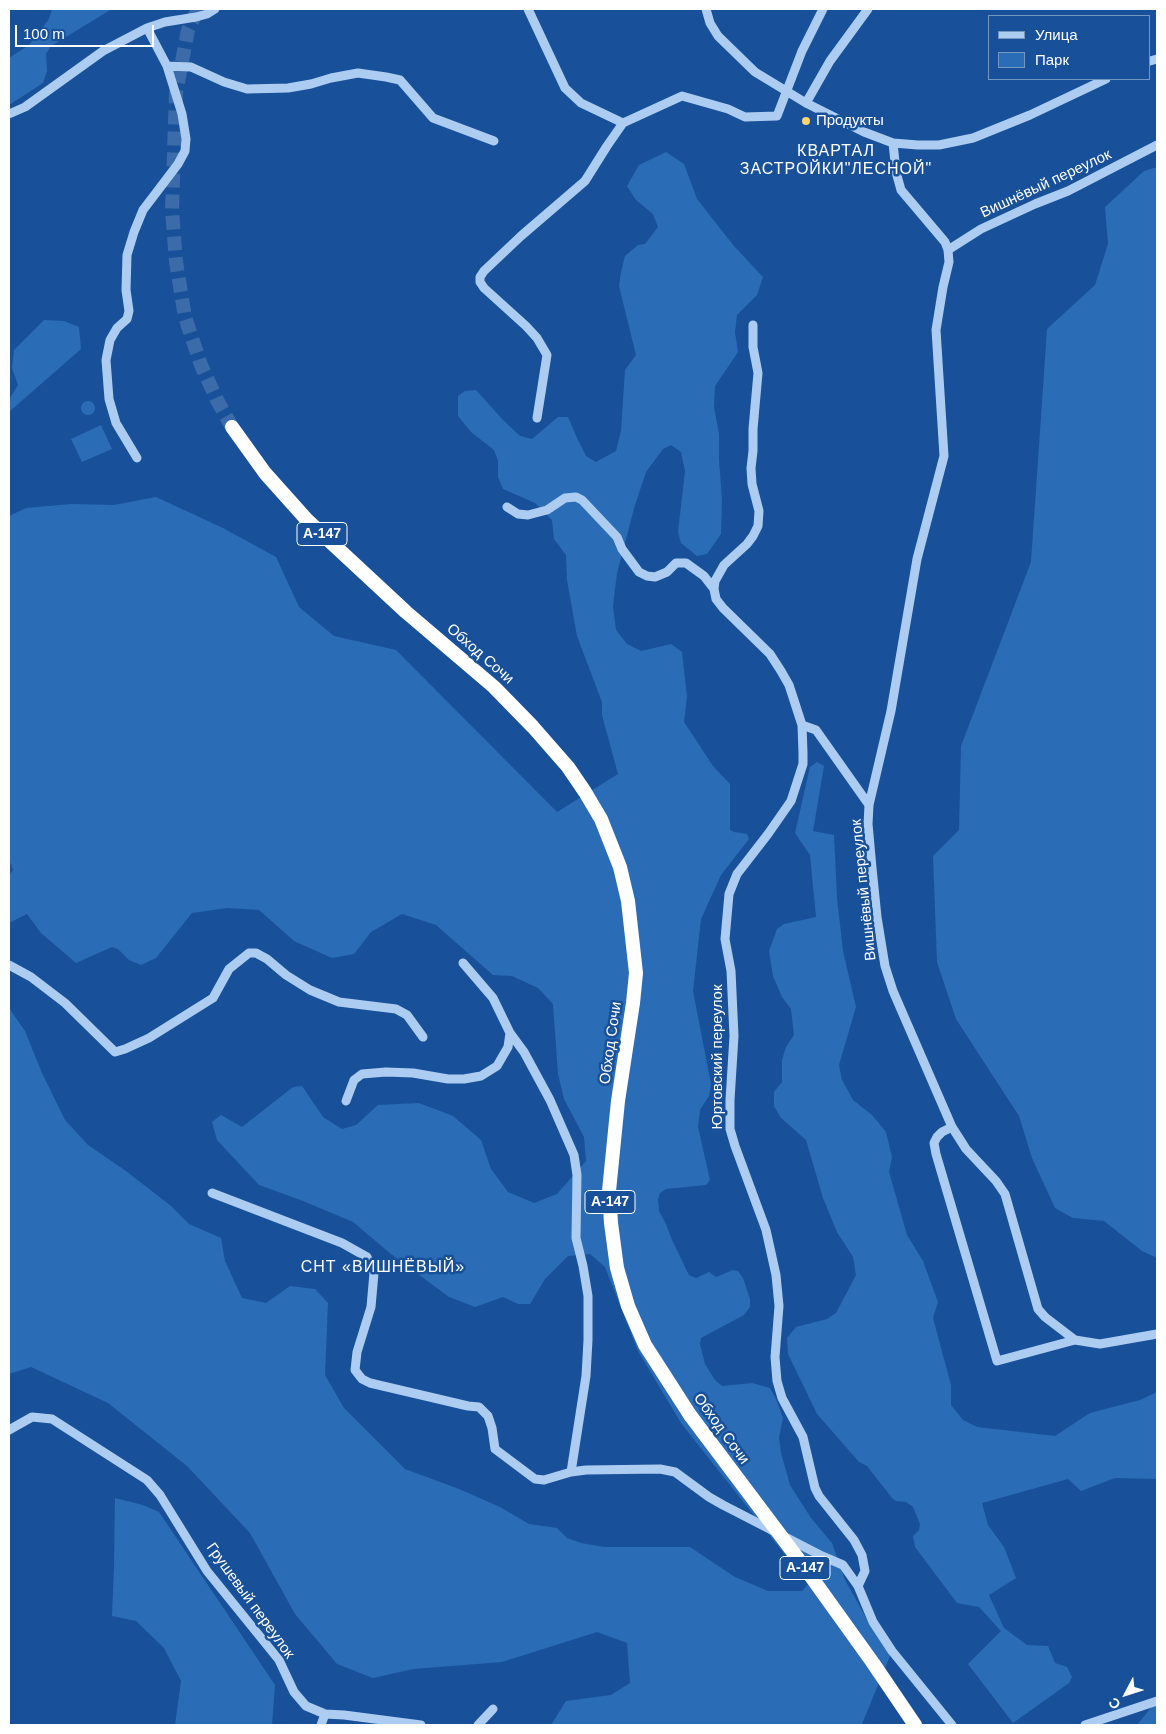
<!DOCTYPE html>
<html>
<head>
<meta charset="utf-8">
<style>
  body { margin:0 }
  #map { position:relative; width:1166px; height:1734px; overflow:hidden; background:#185199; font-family:Helvetica,sans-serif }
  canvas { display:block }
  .frame { position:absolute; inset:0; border:10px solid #fff; pointer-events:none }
  .legend { position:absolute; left:988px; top:15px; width:162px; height:65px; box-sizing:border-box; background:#185199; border:1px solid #7497c2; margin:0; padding:6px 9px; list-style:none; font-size:15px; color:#fff }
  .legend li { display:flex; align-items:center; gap:10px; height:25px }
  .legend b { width:25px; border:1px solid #7497c2 }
  .north { position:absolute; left:1101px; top:1669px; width:50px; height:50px; -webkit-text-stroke:4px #185199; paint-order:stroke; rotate:230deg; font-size:14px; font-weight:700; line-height:20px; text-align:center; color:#fff }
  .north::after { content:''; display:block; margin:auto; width:18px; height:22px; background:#fff; clip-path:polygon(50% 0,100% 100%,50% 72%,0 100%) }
  .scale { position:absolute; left:15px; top:25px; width:139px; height:22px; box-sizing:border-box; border:2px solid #fff; border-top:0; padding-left:6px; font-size:15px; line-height:18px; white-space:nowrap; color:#fff; -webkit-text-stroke:4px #185199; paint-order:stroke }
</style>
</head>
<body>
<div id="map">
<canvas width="1166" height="1734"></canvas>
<div class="frame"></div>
<ul class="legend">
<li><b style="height:6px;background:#adccf2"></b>Улица</li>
<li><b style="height:14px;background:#2b6cb7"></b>Парк</li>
</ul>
<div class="north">С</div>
<div class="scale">100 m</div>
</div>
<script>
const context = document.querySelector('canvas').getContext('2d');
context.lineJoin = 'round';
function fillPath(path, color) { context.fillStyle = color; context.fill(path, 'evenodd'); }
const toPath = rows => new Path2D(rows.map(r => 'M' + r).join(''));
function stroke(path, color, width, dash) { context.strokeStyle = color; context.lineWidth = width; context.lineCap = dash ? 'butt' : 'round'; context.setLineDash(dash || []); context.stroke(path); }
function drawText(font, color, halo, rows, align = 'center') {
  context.font = font + ' Helvetica,sans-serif'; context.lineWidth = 5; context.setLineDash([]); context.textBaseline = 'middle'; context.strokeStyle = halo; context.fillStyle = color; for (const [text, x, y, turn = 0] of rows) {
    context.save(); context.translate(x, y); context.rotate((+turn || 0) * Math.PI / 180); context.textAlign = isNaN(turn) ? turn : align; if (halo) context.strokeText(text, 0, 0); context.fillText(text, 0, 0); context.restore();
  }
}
const green = toPath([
  [52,9,112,9,51,46,46,54,47,71,43,83,9,105,9,58,29,45,49,19],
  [666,152,684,164,697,199,734,246,763,277,757,295,737,315,735,332,738,352,715,386,714,407,719,434,719,460,722,500,721,534,707,554,697,556,681,543,678,532,685,471,681,452,671,445,663,449,646,472,635,505,617,573,613,606,616,630,627,644,641,651,671,644,682,652,687,697,684,722,713,766,730,784,730,830,734,832,747,834,749,839,721,875,701,919,693,991,711,1084,709,1096,700,1110,698,1127,710,1180,706,1185,666,1189,660,1193,658,1199,659,1211,666,1224,672,1240,689,1275,696,1278,709,1272,716,1277,733,1270,738,1271,743,1278,750,1299,750,1307,744,1315,701,1338,700,1344,705,1364,715,1380,722,1386,752,1383,770,1388,776,1399,783,1418,779,1437,781,1453,790,1485,811,1518,832,1543,845,1580,869,1623,892,1651,862,1724,857,1725,551,1725,566,1701,611,1695,630,1683,627,1643,597,1632,502,1662,413,1669,373,1678,337,1664,295,1614,250,1533,187,1466,108,1403,31,1367,9,1374,9,1008,25,1031,42,1073,65,1120,88,1145,126,1171,171,1206,189,1224,221,1238,225,1261,242,1298,266,1303,290,1286,315,1289,328,1303,325,1375,344,1408,405,1469,459,1489,500,1507,529,1524,557,1528,567,1538,581,1543,604,1547,690,1547,735,1577,768,1591,802,1591,808,1584,681,1423,638,1351,605,1267,590,1254,568,1256,545,1279,530,1304,518,1304,503,1297,475,1307,449,1297,391,1254,353,1222,303,1201,259,1185,217,1140,212,1122,221,1115,242,1127,293,1087,302,1086,323,1117,342,1129,356,1125,378,1105,419,1103,453,1116,481,1140,491,1169,508,1192,534,1203,557,1194,586,1161,584,1137,564,1099,558,1074,553,1004,538,988,512,976,493,975,436,925,402,914,371,932,354,954,332,958,294,941,259,910,227,908,192,913,156,958,141,965,129,960,118,949,112,947,76,963,41,933,27,914,9,923,9,876,13,870,9,859,9,516,26,508,71,504,114,505,156,497,223,528,276,557,299,607,334,636,396,650,557,812,618,774,602,715,602,702,577,636,567,580,566,555,554,539,552,520,535,503,503,489,498,477,498,461,494,450,471,432,458,416,458,396,465,391,476,390,503,420,520,436,532,439,558,417,568,417,577,438,586,456,596,462,616,451,621,431,625,370,636,355,619,286,621,272,625,256,638,245,645,244,658,227,653,214,636,200,627,186,639,165],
  [1157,167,1157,1258,1142,1251,1104,1221,1073,1218,1055,1208,1032,1158,1019,1116,956,1019,937,962,933,856,959,830,961,746,1031,562,1047,329,1095,285,1108,244,1105,207,1144,171],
  [44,320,64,321,79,327,81,349,9,412,9,400,18,385,12,368,14,350],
  '81 408a7 7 0 1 1 14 0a7 7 0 1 1-14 0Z',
  [101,425,112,449,82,462,71,439],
  [817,762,824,766,813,831,834,835,837,898,843,951,856,1007,839,1065,842,1080,853,1100,872,1115,886,1132,892,1157,889,1172,907,1235,923,1261,938,1302,933,1318,951,1385,951,1405,963,1420,977,1427,1055,1436,1090,1413,1140,1400,1157,1392,1157,1479,1115,1478,1081,1491,1068,1479,982,1503,988,1525,1004,1547,1016,1578,989,1595,1004,1628,1027,1645,1048,1646,1055,1663,1067,1667,1072,1677,1069,1683,1013,1723,968,1664,1001,1631,979,1607,957,1603,915,1547,913,1536,919,1530,920,1524,913,1507,906,1502,896,1501,892,1498,867,1466,859,1462,817,1414,788,1354,787,1338,796,1327,827,1319,836,1313,856,1275,853,1257,837,1232,823,1198,806,1140,781,1118,774,1106,774,1092,782,1082,782,1060,786,1047,794,1035,791,1009,782,997,773,976,769,951,777,929,784,924,816,917,810,855,795,833,810,767],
  [115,1498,143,1505,159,1512,275,1685,272,1725,175,1725,181,1681,164,1648,136,1621,112,1616,114,1566],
  [1157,1703,1157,1725,1137,1725,1153,1705]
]);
const highwayTunnel = toPath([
  [198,9,188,30,176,93,172,210,176,262,185,317,201,365,217,400,232,427]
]);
const minor = toPath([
  [528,9,565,88,581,103,623,123],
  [706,9,710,23,718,36,755,72,806,103,864,132,893,143,918,145,939,145,973,138,1030,115,1106,79],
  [1150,61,1157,59],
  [167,66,191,67,224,82,247,89,288,88,311,84,331,78,358,73,386,77,400,80,433,118,494,141],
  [806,103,830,61,868,9],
  [9,114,25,107,103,51,147,28,165,22,196,17,207,14,215,9],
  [893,143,896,172,901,190,945,242,948,250,949,262,943,287,936,330,944,456,917,559,891,711,869,805,868,824,872,868,877,917,885,966,893,991,952,1127,966,1149,996,1181,1005,1194,1038,1309,1045,1317,1075,1340,1100,1344,1157,1334],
  [948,250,981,229,1035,204,1068,191,1157,145],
  [753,325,753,347,758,373,753,429,753,451,751,468,752,484,759,511,758,526,753,536,747,544,724,565,715,581,714,589,716,599,723,608,770,654,781,671,789,685,802,725,803,753,803,764,791,801,768,834,737,874,729,894,725,939,731,971,734,1036,730,1100,730,1129,735,1146,766,1230,776,1275,779,1306,775,1357,777,1381,782,1398,803,1437,815,1488,819,1496,854,1540,862,1555,865,1571,858,1586,873,1622,892,1651,952,1725],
  [537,418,547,355,537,338,526,326,484,288,480,282,480,277,484,271,521,236,585,181,607,146,623,123,682,96,728,109,745,117,777,116,802,51,823,9],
  [137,458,116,423,109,399,106,360,110,340,117,328,127,319,129,311,126,290,127,255,134,232,143,210,178,164,185,151,186,139,182,114,167,66,147,28],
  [507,507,518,514,528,515,547,510,565,498,576,497,582,500,617,537,622,549,639,572,647,576,655,577,667,572,676,563,686,563,704,576,714,589],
  [802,725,816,730,869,805],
  [9,965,31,977,65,1003,115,1052,125,1049,149,1038,213,998,229,969,249,953,256,953,267,959,286,975,310,990,339,1002,396,1009,407,1015,423,1037],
  [510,1033,524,1052,550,1100,574,1155,577,1175,576,1238,583,1266,588,1296,588,1340,586,1376,571,1472],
  [346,1101,354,1080,362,1074,386,1072,413,1073,448,1079,464,1079,481,1076,497,1066,508,1047,510,1033,493,998,463,963],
  [952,1127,942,1132,937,1137,934,1143,936,1154,997,1361,1075,1340],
  [212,1193,342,1243,367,1257,374,1273,371,1307,357,1352,355,1370,362,1379,370,1383,468,1406,479,1407,488,1416,492,1428,495,1449,535,1479,544,1480,571,1472,586,1470,660,1469,675,1472,709,1497,723,1505,822,1556,843,1565,858,1586],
  [9,1430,32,1417,52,1419,147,1480,160,1495,207,1571,279,1660,294,1692,306,1706,325,1714,344,1715,421,1725],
  [321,1725,325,1714],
  [478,1725,493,1709],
  [1085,1725,1157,1701]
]);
const highway = toPath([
  [232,427,265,473,307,520,406,612,494,687,533,727,568,767,585,792,601,819,620,867,628,901,636,973,633,1003,618,1101,609,1191,611,1223,617,1268,628,1306,645,1345,690,1415]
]);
const highwayBridge = toPath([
  [690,1415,802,1564,873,1663,915,1725]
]);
const markers = [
  [806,121,5,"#ffd46d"]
];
const shields = [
  [322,534,50],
  [610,1202,50],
  [805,1568,50]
];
const shieldNames = [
  ["А-147",322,534],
  ["А-147",610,1202],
  ["А-147",805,1568]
];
const poiNames = [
  ["Продукты",816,121]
];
const streetNames = [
  ["Вишнёвый переулок",1046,184,-25],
  ["Обход Сочи",480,654,41],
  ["Вишнёвый переулок",864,890,-96],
  ["Обход Сочи",611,1043,-82],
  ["Юртовский переулок",718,1057,-90],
  ["Обход Сочи",721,1429,54],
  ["Грушевый переулок",250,1601,54]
];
const neighbourhoodNames = [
  ["КВАРТАЛ",836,152],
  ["ЗАСТРОЙКИ\"ЛЕСНОЙ\"",836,170],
  ["СНТ «ВИШНЁВЫЙ»",383,1268]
];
fillPath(green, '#2b6cb7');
stroke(highwayTunnel, '#3b6ba8', 14, [14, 7]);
stroke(minor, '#adccf2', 9);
stroke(highway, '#fff', 14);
stroke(highwayBridge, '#fff', 14);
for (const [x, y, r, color] of markers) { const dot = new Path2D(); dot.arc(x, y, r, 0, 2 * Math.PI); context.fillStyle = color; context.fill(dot); stroke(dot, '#185199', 2); }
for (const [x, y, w] of shields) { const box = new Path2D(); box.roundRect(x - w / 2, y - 11.5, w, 23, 4); context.fillStyle = '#185199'; context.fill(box); stroke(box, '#fff', 1); }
drawText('bold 14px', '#fff', null, shieldNames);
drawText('15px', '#fff', '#185199', poiNames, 'left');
drawText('15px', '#fff', '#185199', streetNames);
context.letterSpacing = '1px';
drawText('16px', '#fff', '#185199', neighbourhoodNames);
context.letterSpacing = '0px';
</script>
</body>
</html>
